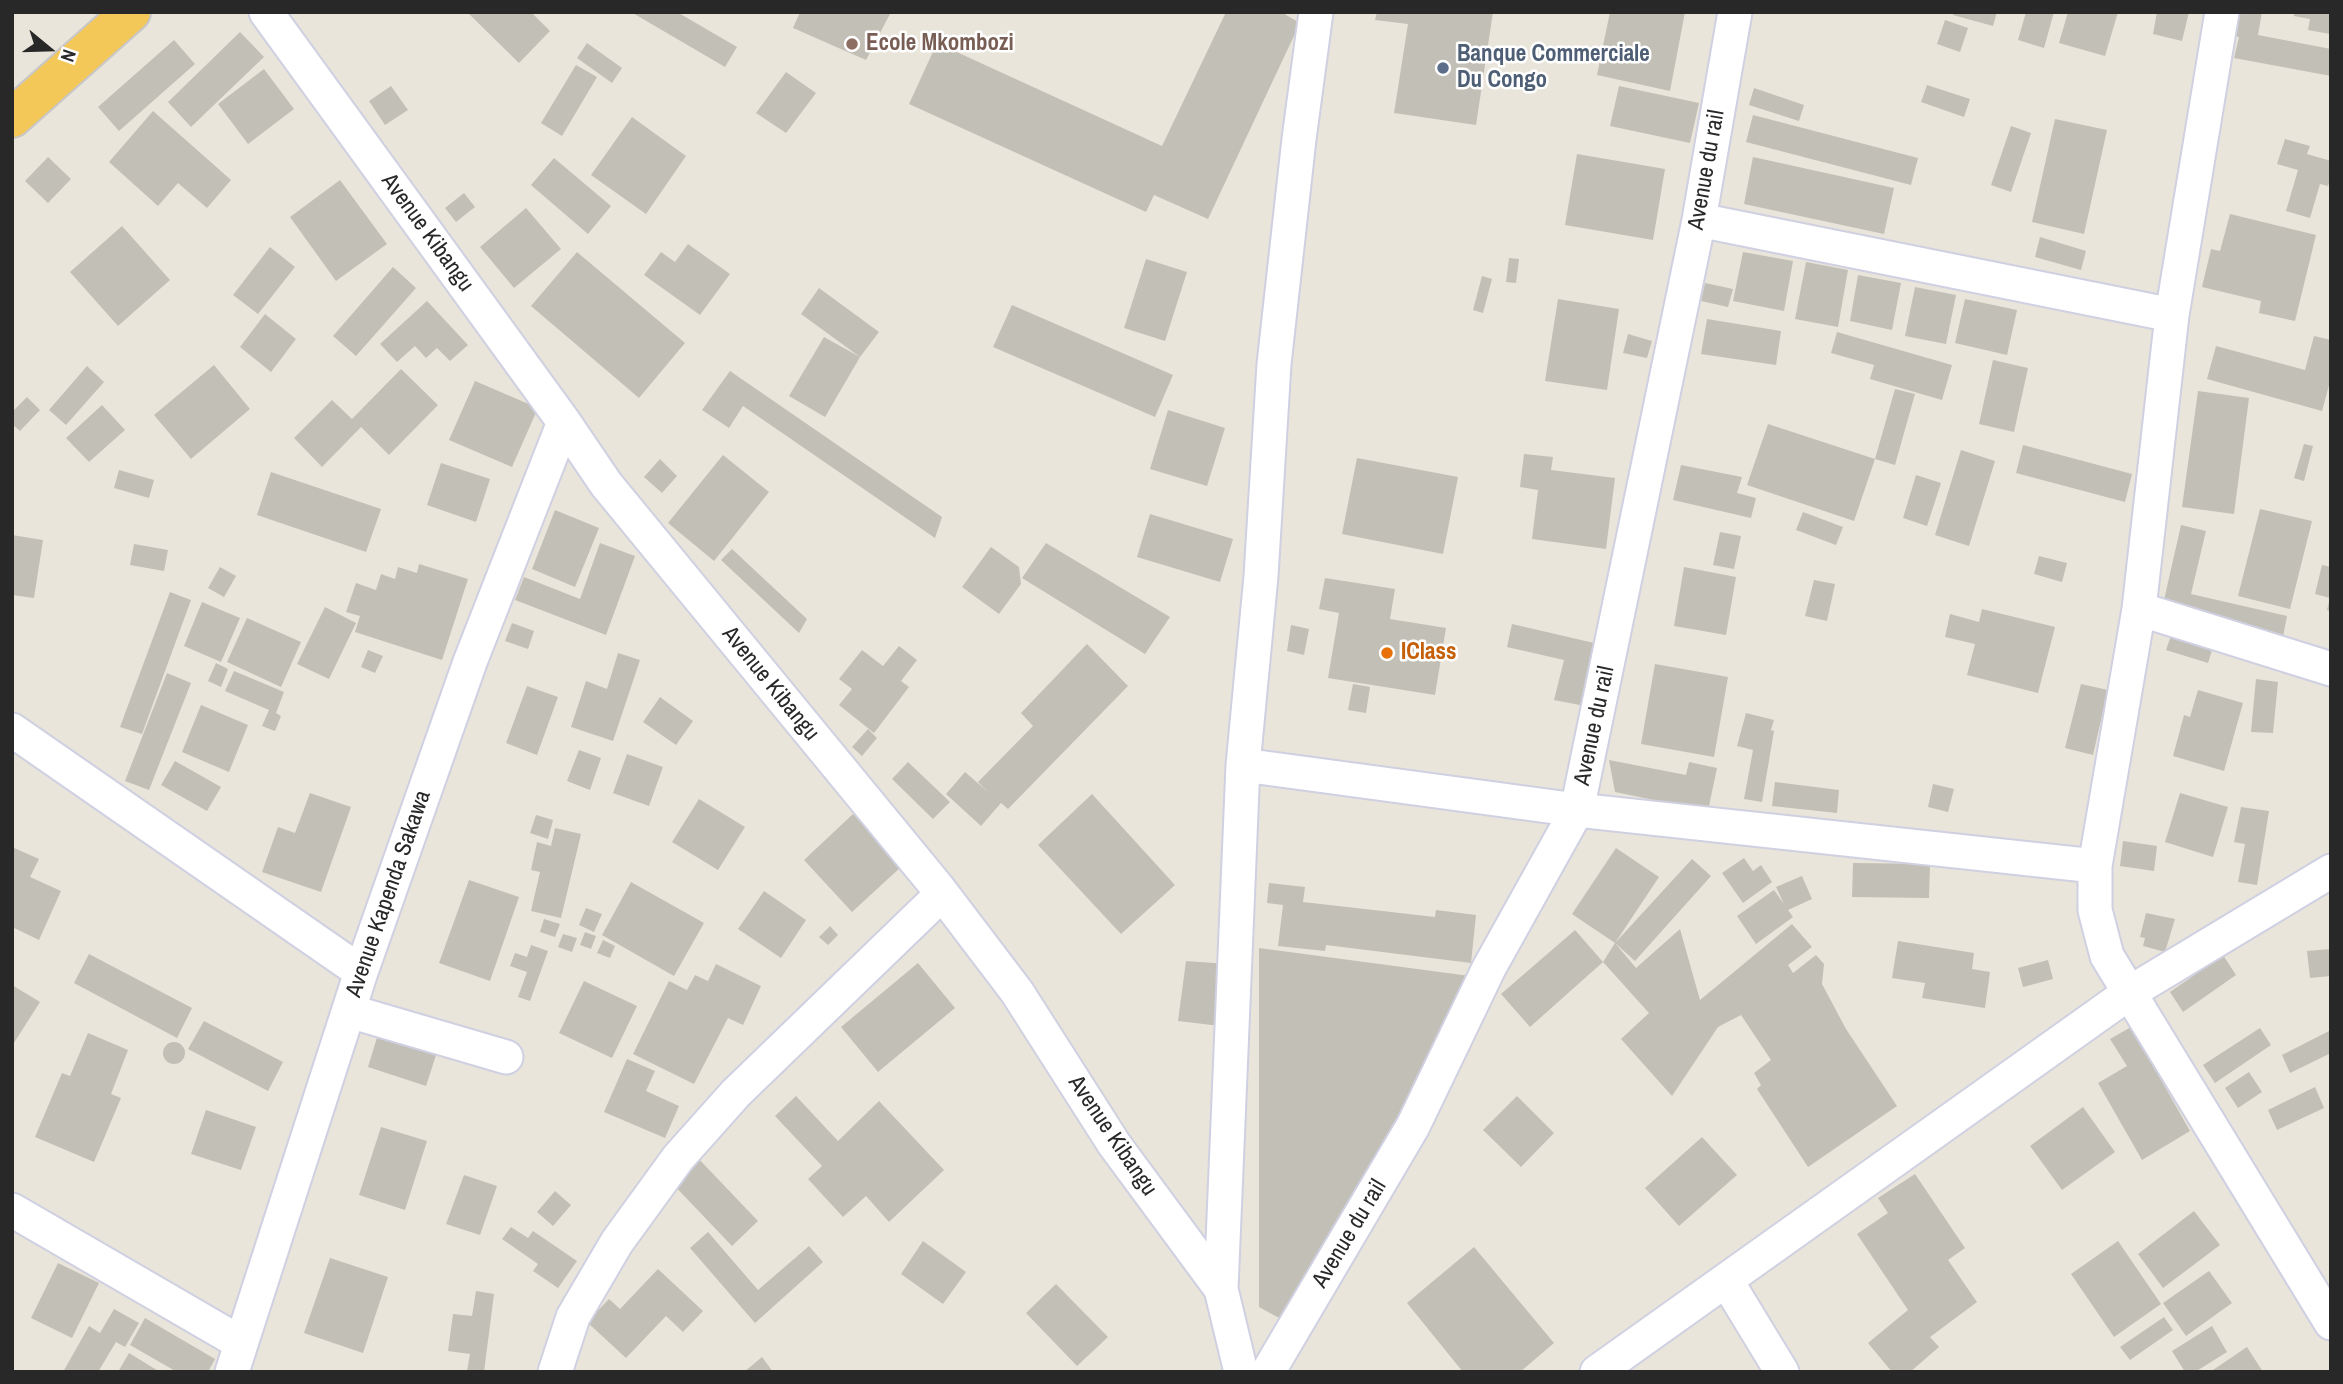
<!DOCTYPE html>
<html>
<head>
<meta charset="utf-8">
<style>
  body { margin:0 }
  #map { position:relative; width:2343px; height:1384px; overflow:hidden; background:#eae5da; font-family:"Archivo Narrow",sans-serif }
  canvas { display:block }
  .frame { position:absolute; inset:0; border:14px solid #282828; pointer-events:none }
  .north { position:absolute; left:14px; top:14px; width:70px; height:70px; -webkit-text-stroke:5px #fff; paint-order:stroke; rotate:109deg; font-size:19px; font-weight:700; line-height:28px; text-align:center; color:#282828 }
  .north::after { content:''; display:block; margin:auto; width:24px; height:32px; background:#282828; clip-path:polygon(50% 0,100% 100%,50% 72%,0 100%) }
</style>
</head>
<body>
<div id="map">
<canvas width="2343" height="1384"></canvas>
<div class="frame"></div>
<div class="north">N</div>
</div>
<script>
const context = document.querySelector('canvas').getContext('2d');
context.lineJoin = 'round';
function fillPath(path, color) { context.fillStyle = color; context.fill(path, 'evenodd'); }
const toPath = rows => new Path2D(rows.map(r => 'M' + r).join(''));
function stroke(path, color, width, dash) { context.strokeStyle = color; context.lineWidth = width; context.lineCap = dash ? 'butt' : 'round'; context.setLineDash(dash || []); context.stroke(path); }
function drawText(font, color, halo, rows, align = 'center') {
  context.font = font + ' "Archivo Narrow",sans-serif'; context.lineWidth = 5; context.setLineDash([]); context.textBaseline = 'middle'; context.strokeStyle = halo; context.fillStyle = color; for (const [text, x, y, turn = 0] of rows) {
    context.save(); context.translate(x, y); context.rotate((+turn || 0) * Math.PI / 180); context.textAlign = isNaN(turn) ? turn : align; if (halo) context.strokeText(text, 0, 0); context.fillText(text, 0, 0); context.restore();
  }
}
const building = toPath([
  [467,12,531,12,550,31,519,63],
  [631,12,677,12,737,47,725,67],
  [800,12,891,12,866,60,793,28],
  [1226,12,1281,12,1300,23,1208,219,1154,195,1146,212,909,104,937,43,1162,146],
  [1377,12,1493,12,1476,125,1394,113,1408,24,1375,20],
  [1610,12,1685,12,1670,91,1597,75],
  [1954,12,1997,12,1993,26,1953,15],
  [2026,12,2054,12,2044,48,2018,40],
  [2068,12,2118,12,2105,56,2059,43],
  [2157,12,2189,12,2182,41,2153,34],
  [2234,12,2262,12,2258,35,2331,49,2331,76,2234,58,2239,37,2230,35],
  [2294,12,2331,12,2330,34,2308,30,2310,19,2294,16],
  [1945,20,1968,28,1960,52,1937,44],
  [240,32,264,57,191,127,168,102],
  [174,40,195,64,119,131,98,107],
  [587,43,622,68,612,83,577,58],
  [576,65,597,77,562,136,541,123],
  [264,69,294,109,248,144,218,104],
  [786,72,816,93,786,133,756,113],
  [1927,85,1970,99,1964,117,1921,102],
  [391,86,408,110,385,125,369,101],
  [1619,86,1699,103,1690,143,1610,126],
  [1754,88,1804,105,1799,121,1749,105],
  [153,111,231,180,207,208,178,183,158,206,109,162],
  [1753,115,1918,158,1911,185,1746,142],
  [632,117,686,156,646,214,591,175],
  [2055,119,2107,130,2084,234,2032,222],
  [2011,126,2031,133,2011,192,1991,185],
  [2285,139,2310,146,2307,154,2331,161,2331,176,2328,186,2320,184,2310,218,2286,211,2298,170,2277,164],
  [1577,154,1665,169,1653,240,1565,225],
  [48,157,71,179,48,203,25,181],
  [1753,157,1894,188,1884,234,1744,204],
  [554,158,611,206,588,234,531,185],
  [340,180,387,244,336,281,290,217],
  [464,193,475,207,456,222,445,208],
  [526,208,561,249,514,288,480,247],
  [2230,214,2316,235,2295,321,2259,313,2261,301,2202,287,2211,249,2220,251],
  [122,226,170,280,118,326,70,272],
  [2040,237,2086,251,2081,270,2035,257],
  [688,244,730,274,700,315,644,275,661,252,675,262],
  [270,247,295,267,258,314,233,295],
  [577,252,685,343,639,398,531,306],
  [1743,252,1793,261,1784,311,1733,301],
  [1509,258,1519,259,1516,283,1506,282],
  [1146,259,1187,272,1165,341,1124,328],
  [1806,262,1848,270,1838,327,1795,319],
  [393,267,416,288,356,356,333,336],
  [1858,275,1901,283,1892,330,1850,321],
  [1482,276,1492,279,1483,313,1473,310],
  [1705,283,1733,289,1728,307,1701,301],
  [1915,287,1956,295,1946,344,1905,336],
  [819,288,879,332,860,357,825,417,789,396,824,337,860,357,801,314],
  [1558,299,1619,309,1607,390,1545,381],
  [1965,299,2017,310,2007,355,1955,343],
  [427,301,468,345,450,361,437,348,426,358,415,346,397,362,380,344],
  [1012,305,1173,375,1155,417,993,347],
  [265,314,296,339,271,372,240,347],
  [1707,319,1781,331,1776,365,1701,354],
  [1837,332,1952,365,1942,400,1870,379,1874,365,1831,353],
  [1628,334,1652,341,1647,358,1623,353],
  [2314,336,2331,340,2331,378,2322,411,2207,379,2216,346,2305,370],
  [1993,360,2028,368,2014,432,1979,424],
  [214,365,250,409,191,459,154,415],
  [87,366,104,382,66,425,49,410],
  [401,369,438,405,389,455,361,427,322,467,294,438,332,400,352,419],
  [730,371,942,517,935,538,743,406,729,428,702,410],
  [475,381,538,408,512,467,449,440],
  [1895,389,1915,394,1895,465,1875,459,1854,521,1747,485,1768,424,1875,459],
  [2198,391,2249,398,2234,514,2182,507],
  [27,397,40,410,20,431,12,424,12,412],
  [102,405,125,430,89,462,66,438],
  [1168,410,1225,428,1207,486,1150,469],
  [2304,444,2313,446,2304,481,2294,478],
  [2023,445,2132,474,2125,502,2016,473],
  [1961,450,1995,461,1969,546,1935,535],
  [1524,454,1553,457,1551,470,1615,478,1606,549,1532,539,1538,490,1520,487],
  [723,455,769,492,714,561,668,523],
  [1357,458,1458,477,1443,554,1342,534],
  [660,459,677,476,662,493,644,477],
  [441,463,490,479,476,522,427,505],
  [1681,465,1742,477,1737,493,1756,498,1751,518,1673,500],
  [119,470,154,480,149,498,114,488],
  [271,472,381,509,366,552,257,515],
  [1916,475,1941,483,1927,526,1903,518],
  [2260,509,2312,521,2290,609,2238,596],
  [555,510,599,528,575,587,532,569],
  [1803,512,1843,527,1836,545,1796,530],
  [1150,514,1233,539,1220,582,1137,557],
  [2181,525,2206,531,2191,594,2287,616,2283,637,2162,609],
  [1720,532,1741,536,1734,569,1713,565],
  [12,535,43,540,34,598,12,595],
  [600,543,635,556,606,635,515,600,524,577,580,599],
  [1046,543,1170,617,1145,654,1022,578],
  [134,544,168,550,164,571,130,565],
  [991,547,1019,567,1021,584,999,614,962,587],
  [732,549,807,619,799,633,721,560],
  [2039,556,2067,563,2062,582,2034,574],
  [419,564,468,579,442,660,355,632,360,616,346,612,356,583,376,590,381,574,395,579,398,567,417,573],
  [2322,565,2331,567,2331,611,2327,610,2330,598,2315,594],
  [220,567,236,576,224,597,208,588],
  [1684,567,1736,577,1726,635,1674,626],
  [1325,578,1395,589,1390,619,1446,628,1435,695,1328,678,1339,613,1319,609],
  [1814,580,1835,584,1827,621,1805,616],
  [170,592,191,600,142,734,120,727],
  [202,602,240,618,221,662,184,646],
  [325,607,356,623,329,679,297,664],
  [1982,609,2055,627,2038,693,1967,675,1975,644,1945,637,1950,614,1979,622],
  [247,618,301,642,281,687,227,662],
  [512,623,534,631,528,649,505,641],
  [1512,624,1594,643,1589,666,1594,667,1585,706,1554,700,1564,660,1507,647],
  [1291,625,1309,629,1304,655,1287,651],
  [2172,633,2213,647,2208,663,2166,650],
  [1087,644,1128,686,1008,809,1001,803,981,826,946,794,965,772,988,792,978,782,1033,726,1021,713],
  [899,646,917,660,901,681,909,687,874,733,839,705,852,689,839,679,862,650,883,666],
  [368,650,383,656,375,673,361,667],
  [618,653,640,660,613,741,571,727,586,681,607,689],
  [216,663,228,669,221,687,208,681],
  [1655,664,1728,677,1714,757,1641,744],
  [234,671,284,692,276,713,281,716,275,731,262,726,269,710,225,691],
  [167,673,191,683,149,790,125,781],
  [2256,679,2278,682,2273,733,2251,732],
  [1353,684,1370,687,1366,713,1348,710],
  [2081,684,2108,690,2093,755,2065,748],
  [527,686,558,697,537,755,506,743],
  [2198,690,2243,703,2224,771,2173,756,2184,715,2190,717],
  [660,697,693,721,676,745,643,722],
  [201,705,248,725,229,772,182,752],
  [1746,713,1774,720,1771,730,1774,731,1762,802,1744,799,1753,750,1737,746],
  [868,729,877,738,862,756,852,747],
  [579,750,601,758,590,790,567,781],
  [627,754,663,767,649,806,613,793],
  [1609,760,1686,775,1689,762,1717,768,1708,811,1615,792],
  [175,761,221,787,207,811,161,785],
  [908,762,950,802,933,819,892,779],
  [1775,782,1839,790,1837,813,1772,806],
  [1933,784,1954,789,1948,812,1928,807],
  [310,793,351,807,321,892,262,872,278,827,295,833],
  [2180,793,2228,807,2213,857,2165,842],
  [1092,794,1175,885,1121,934,1038,845],
  [699,799,745,827,718,870,672,842],
  [2241,807,2269,811,2257,885,2238,882,2245,844,2234,842],
  [853,814,902,866,852,912,804,860],
  [536,815,553,820,548,839,530,833],
  [555,828,581,834,561,918,531,911,540,872,531,870,537,842,551,846],
  [2123,841,2157,846,2154,871,2120,866],
  [12,847,39,859,30,877,61,891,39,940,12,927],
  [1616,848,1659,877,1615,943,1572,914],
  [1744,858,1753,871,1761,865,1772,882,1743,903,1722,873],
  [1692,859,1711,876,1635,961,1615,943],
  [1853,863,1930,864,1929,898,1852,897],
  [1802,876,1812,899,1788,910,1793,917,1756,944,1737,916,1774,890,1784,904,1776,887],
  [469,880,519,897,490,981,439,963],
  [631,882,704,923,674,976,602,935],
  [1269,883,1305,887,1303,902,1435,917,1436,910,1476,915,1471,963,1326,945,1325,951,1278,946,1283,905,1267,903],
  [764,891,806,920,781,958,738,929],
  [586,908,602,914,594,932,579,925],
  [2146,913,2175,919,2165,952,2143,946,2145,938,2140,937],
  [544,919,560,924,555,937,540,932],
  [1792,924,1812,947,1788,965,1793,973,1816,955,1824,964,1822,984,1846,1029,1897,1106,1808,1167,1757,1089,1761,1085,1754,1073,1771,1060,1741,1015,1718,1027,1672,1096,1621,1039,1649,1013,1603,962,1615,943,1636,968,1680,929,1700,1000],
  [830,926,838,935,828,945,819,937],
  [1575,930,1603,962,1530,1027,1501,994],
  [585,932,596,936,591,949,580,945],
  [563,934,577,938,572,952,558,947],
  [603,940,615,946,610,958,597,953],
  [1898,941,1974,953,1972,969,1990,972,1985,1008,1922,998,1925,983,1892,978],
  [531,945,548,951,530,1001,518,997,527,972,510,966,515,953,527,957],
  [1259,948,1470,976,1290,1324,1259,1307],
  [2331,949,2331,976,2310,978,2307,951],
  [89,954,192,1008,177,1038,74,983],
  [2223,955,2236,975,2183,1012,2170,992],
  [2048,960,2053,979,2023,987,2018,968],
  [1186,961,1228,964,1220,1026,1178,1021],
  [918,963,955,1008,878,1072,841,1027],
  [716,964,761,986,743,1025,728,1018,694,1084,633,1054,669,981,687,990,695,975,708,981],
  [584,981,637,1006,612,1058,559,1033],
  [12,985,40,1002,12,1046],
  [204,1021,283,1062,268,1091,188,1049],
  [2131,1027,2190,1131,2142,1160,2098,1083,2127,1066,2110,1039],
  [2260,1028,2271,1045,2215,1083,2203,1065],
  [2331,1030,2331,1053,2290,1073,2282,1055],
  [88,1033,128,1050,111,1094,121,1098,94,1162,35,1137,62,1073,70,1076],
  [378,1034,437,1052,426,1086,368,1067],
  '163 1053a11 11 0 1 1 22 0a11 11 0 1 1-22 0Z',
  [627,1059,655,1071,646,1091,679,1106,665,1138,604,1112],
  [2249,1072,2262,1092,2238,1108,2225,1088],
  [2315,1087,2324,1108,2277,1130,2268,1110],
  [796,1096,838,1141,879,1101,944,1170,889,1222,866,1196,843,1217,808,1179,822,1166,775,1116],
  [1517,1096,1554,1133,1521,1167,1483,1130],
  [2083,1107,2115,1152,2062,1190,2030,1146],
  [206,1110,256,1127,241,1170,191,1154],
  [381,1127,427,1141,405,1210,359,1195],
  [1702,1137,1737,1175,1679,1226,1645,1188],
  [695,1155,758,1221,732,1246,668,1179],
  [1915,1174,1965,1248,1948,1260,1977,1302,1930,1337,1939,1347,1910,1372,1892,1372,1868,1343,1908,1310,1857,1234,1888,1213,1878,1198],
  [464,1175,497,1186,480,1235,446,1224],
  [555,1191,571,1205,553,1226,537,1212],
  [2194,1211,2220,1245,2163,1288,2138,1254],
  [511,1227,528,1238,533,1231,577,1261,558,1288,533,1271,538,1264,502,1239],
  [708,1232,758,1290,809,1246,823,1262,755,1323,690,1248],
  [923,1241,966,1272,943,1304,901,1274],
  [2118,1241,2161,1304,2114,1337,2071,1274],
  [1474,1247,1554,1343,1520,1372,1463,1372,1407,1303],
  [330,1258,388,1277,363,1353,304,1333],
  [58,1263,99,1283,72,1338,31,1318],
  [658,1269,703,1311,683,1332,666,1316,626,1358,587,1322,609,1299,620,1309],
  [2209,1271,2232,1303,2186,1336,2163,1303],
  [1056,1284,1108,1337,1077,1366,1026,1313],
  [476,1291,494,1294,484,1372,467,1371,470,1354,448,1351,453,1314,472,1316],
  [114,1309,139,1323,125,1347,116,1342,98,1372,63,1372,89,1326,100,1333],
  [2164,1317,2173,1330,2130,1360,2120,1347],
  [145,1318,215,1359,208,1372,177,1372,130,1345],
  [2212,1326,2227,1352,2195,1372,2185,1372,2172,1351],
  [2247,1347,2263,1372,2210,1372],
  [129,1353,160,1372,118,1372],
  [762,1357,773,1372,744,1372]
]);
const minor = toPath([
  [266,12,564,422,606,484,938,888,1017,992,1114,1144,1221,1289,1241,1372],
  [2222,12,2172,315,2139,609,2095,866,2095,910,2107,956,2331,1323],
  [1699,220,2172,315],
  [2139,609,2331,669],
  [12,730,361,972],
  [1243,765,1577,810,2095,866],
  [349,1011,506,1057],
  [12,1210,241,1343],
  [1726,1280,1782,1372],
  [1221,1289,1243,765,1261,576,1274,364,1299,139,1316,12],
  [232,1372,361,972,470,662,564,422],
  [555,1372,573,1317,617,1242,678,1158,736,1093,942,894],
  [1268,1372,1413,1126,1489,968,1577,810,1699,220,1735,12],
  [1597,1372,2129,993,2331,871]
]);
const trunk = toPath([
  [12,118,131,12]
]);
const markers = [
  [852,44,7,"#8d6e63"],
  [1443,68,7,"#5c6f8a"],
  [1387,653,7,"#e8710a"]
];
const educationNames = [
  ["Ecole Mkombozi",866,44]
];
const serviceNames = [
  ["Banque Commerciale",1457,55],
  ["Du Congo",1457,81]
];
const streetNames = [
  ["Avenue du rail",1707,170,-80],
  ["Avenue Kibangu",427,233,54],
  ["Avenue Kibangu",770,684,51],
  ["Avenue du rail",1595,726,-78],
  ["Avenue Kapenda Sakawa",389,894,-71],
  ["Avenue Kibangu",1112,1136,56],
  ["Avenue du rail",1350,1234,-59]
];
const foodNames = [
  ["IClass",1401,653]
];
fillPath(building, '#c2bfb6');
stroke(minor, '#cfd0e1', 37);
stroke(trunk, '#c7c7c7', 42);
stroke(minor, '#fff', 33);
stroke(trunk, '#f4c858', 38);
for (const [x, y, r, color] of markers) { const dot = new Path2D(); dot.arc(x, y, r, 0, 2 * Math.PI); context.fillStyle = color; context.fill(dot); stroke(dot, '#fff', 2.5); }
drawText('bold 23px', '#785e54', '#fff', educationNames, 'left');
drawText('bold 23px', '#4e5e75', '#fff', serviceNames, 'left');
drawText('23px', '#282828', '#fff', streetNames);
drawText('bold 23px', '#c56008', '#fff', foodNames, 'left');
</script>
</body>
</html>
